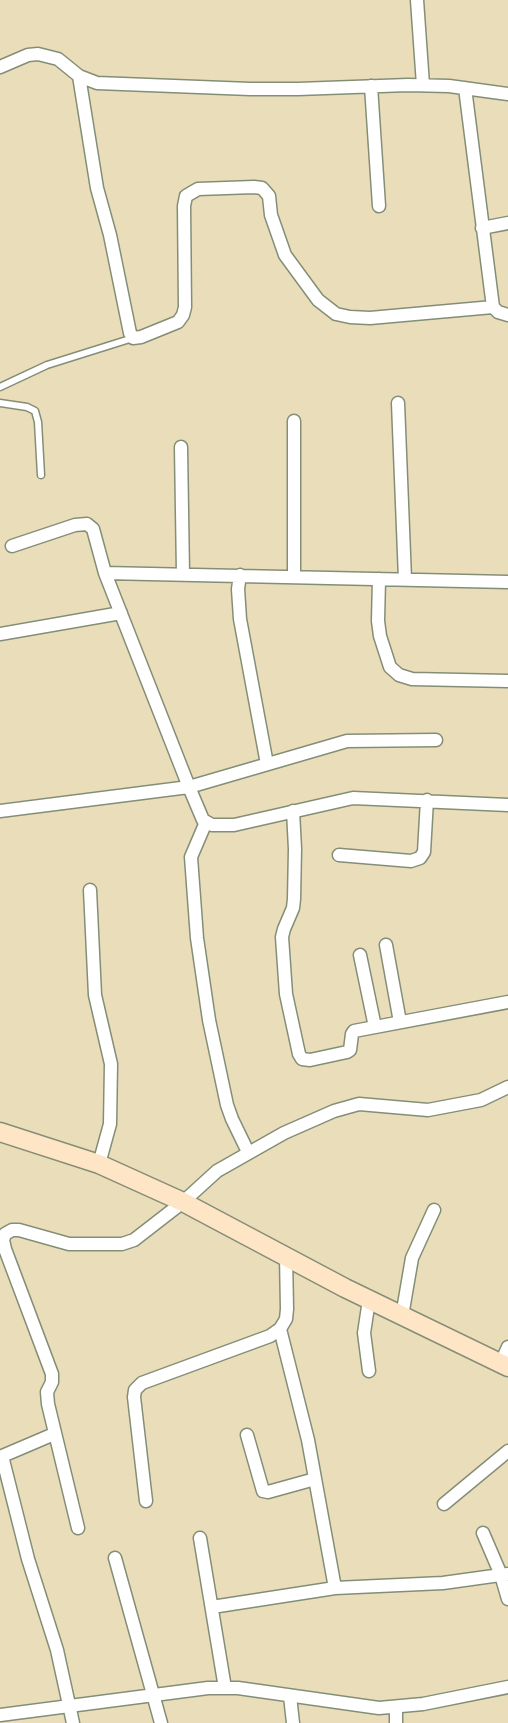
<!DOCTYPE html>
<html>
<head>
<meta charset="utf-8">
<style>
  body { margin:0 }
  canvas { display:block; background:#eadeba }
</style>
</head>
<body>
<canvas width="508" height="1723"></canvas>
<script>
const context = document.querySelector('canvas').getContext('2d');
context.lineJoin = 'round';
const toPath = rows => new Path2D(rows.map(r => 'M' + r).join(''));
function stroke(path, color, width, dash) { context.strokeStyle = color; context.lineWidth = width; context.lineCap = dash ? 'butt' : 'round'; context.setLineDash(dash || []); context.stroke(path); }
const lane = toPath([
  [0,387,47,365,133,338],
  [0,403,27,407,35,411,38,422,41,475]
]);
const street = toPath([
  [417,0,423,85],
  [0,67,28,55,38,54,58,59,79,76,97,83,250,89,298,89,408,85,449,86,508,94],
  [79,76,97,188,110,235,130,333,133,338,141,337,178,322,183,315,185,307,184,206,186,196,198,189,254,187,262,188,269,196,271,215,285,255,318,300,336,314,350,317,370,318,493,307],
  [371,86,379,206],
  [465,88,493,307,498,312,508,315],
  [482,228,508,223],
  [398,403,405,579],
  [294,421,294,576],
  [181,447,183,574],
  [12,546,75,525,87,524,93,529,105,573,189,787,203,820,212,825,234,825,353,798,508,805],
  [105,573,508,582],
  [240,575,238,589,240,619,267,764],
  [379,579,378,621,380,636,390,667,399,675,412,679,508,681],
  [0,634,121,613],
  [0,811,189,787,347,741,436,740],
  [293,811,295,849,294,899,293,908,284,929,282,937,286,994,299,1054,302,1059,310,1060,347,1052,350,1050,352,1034,354,1031,508,1002],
  [206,822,191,857,197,938,209,1020,227,1105,232,1119,248,1152],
  [339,855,411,861,420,858,424,852,427,800],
  [90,890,95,995,111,1064,110,1124,99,1164],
  [386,945,400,1022],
  [360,955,375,1027],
  [402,1316,412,1258,434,1210],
  [280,1329,308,1440,335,1588],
  [501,1363,508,1347],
  [369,1371,364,1333,369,1300],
  [247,1435,263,1491,268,1492,315,1479],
  [2,1456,28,1559,57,1650,73,1723],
  [0,1457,54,1434],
  [146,1501,134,1397,135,1390,142,1383,270,1336,280,1329,286,1319,287,1309,286,1256],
  [444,1504,508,1451],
  [78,1528,48,1404,47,1392,52,1382,52,1374,5,1249,3,1240,5,1234,12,1230,19,1230,69,1244,122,1244,134,1240,183,1202,217,1171,284,1133,334,1111,359,1104,428,1110,481,1100,508,1087],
  [483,1533,501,1575,508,1599],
  [200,1538,225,1688],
  [115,1558,161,1723],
  [212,1607,335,1588,443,1583,508,1574],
  [290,1696,293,1723],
  [396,1707,396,1723],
  [0,1715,208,1688,238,1688,379,1708,423,1704,508,1687]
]);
const secondary = toPath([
  [0,1132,99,1164,183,1202,345,1288,508,1367]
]);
stroke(lane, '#848e77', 9);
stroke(street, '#848e77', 15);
stroke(secondary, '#848e77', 21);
stroke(lane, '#fff', 6);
stroke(street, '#fff', 12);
stroke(secondary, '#fde5c5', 18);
</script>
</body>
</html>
